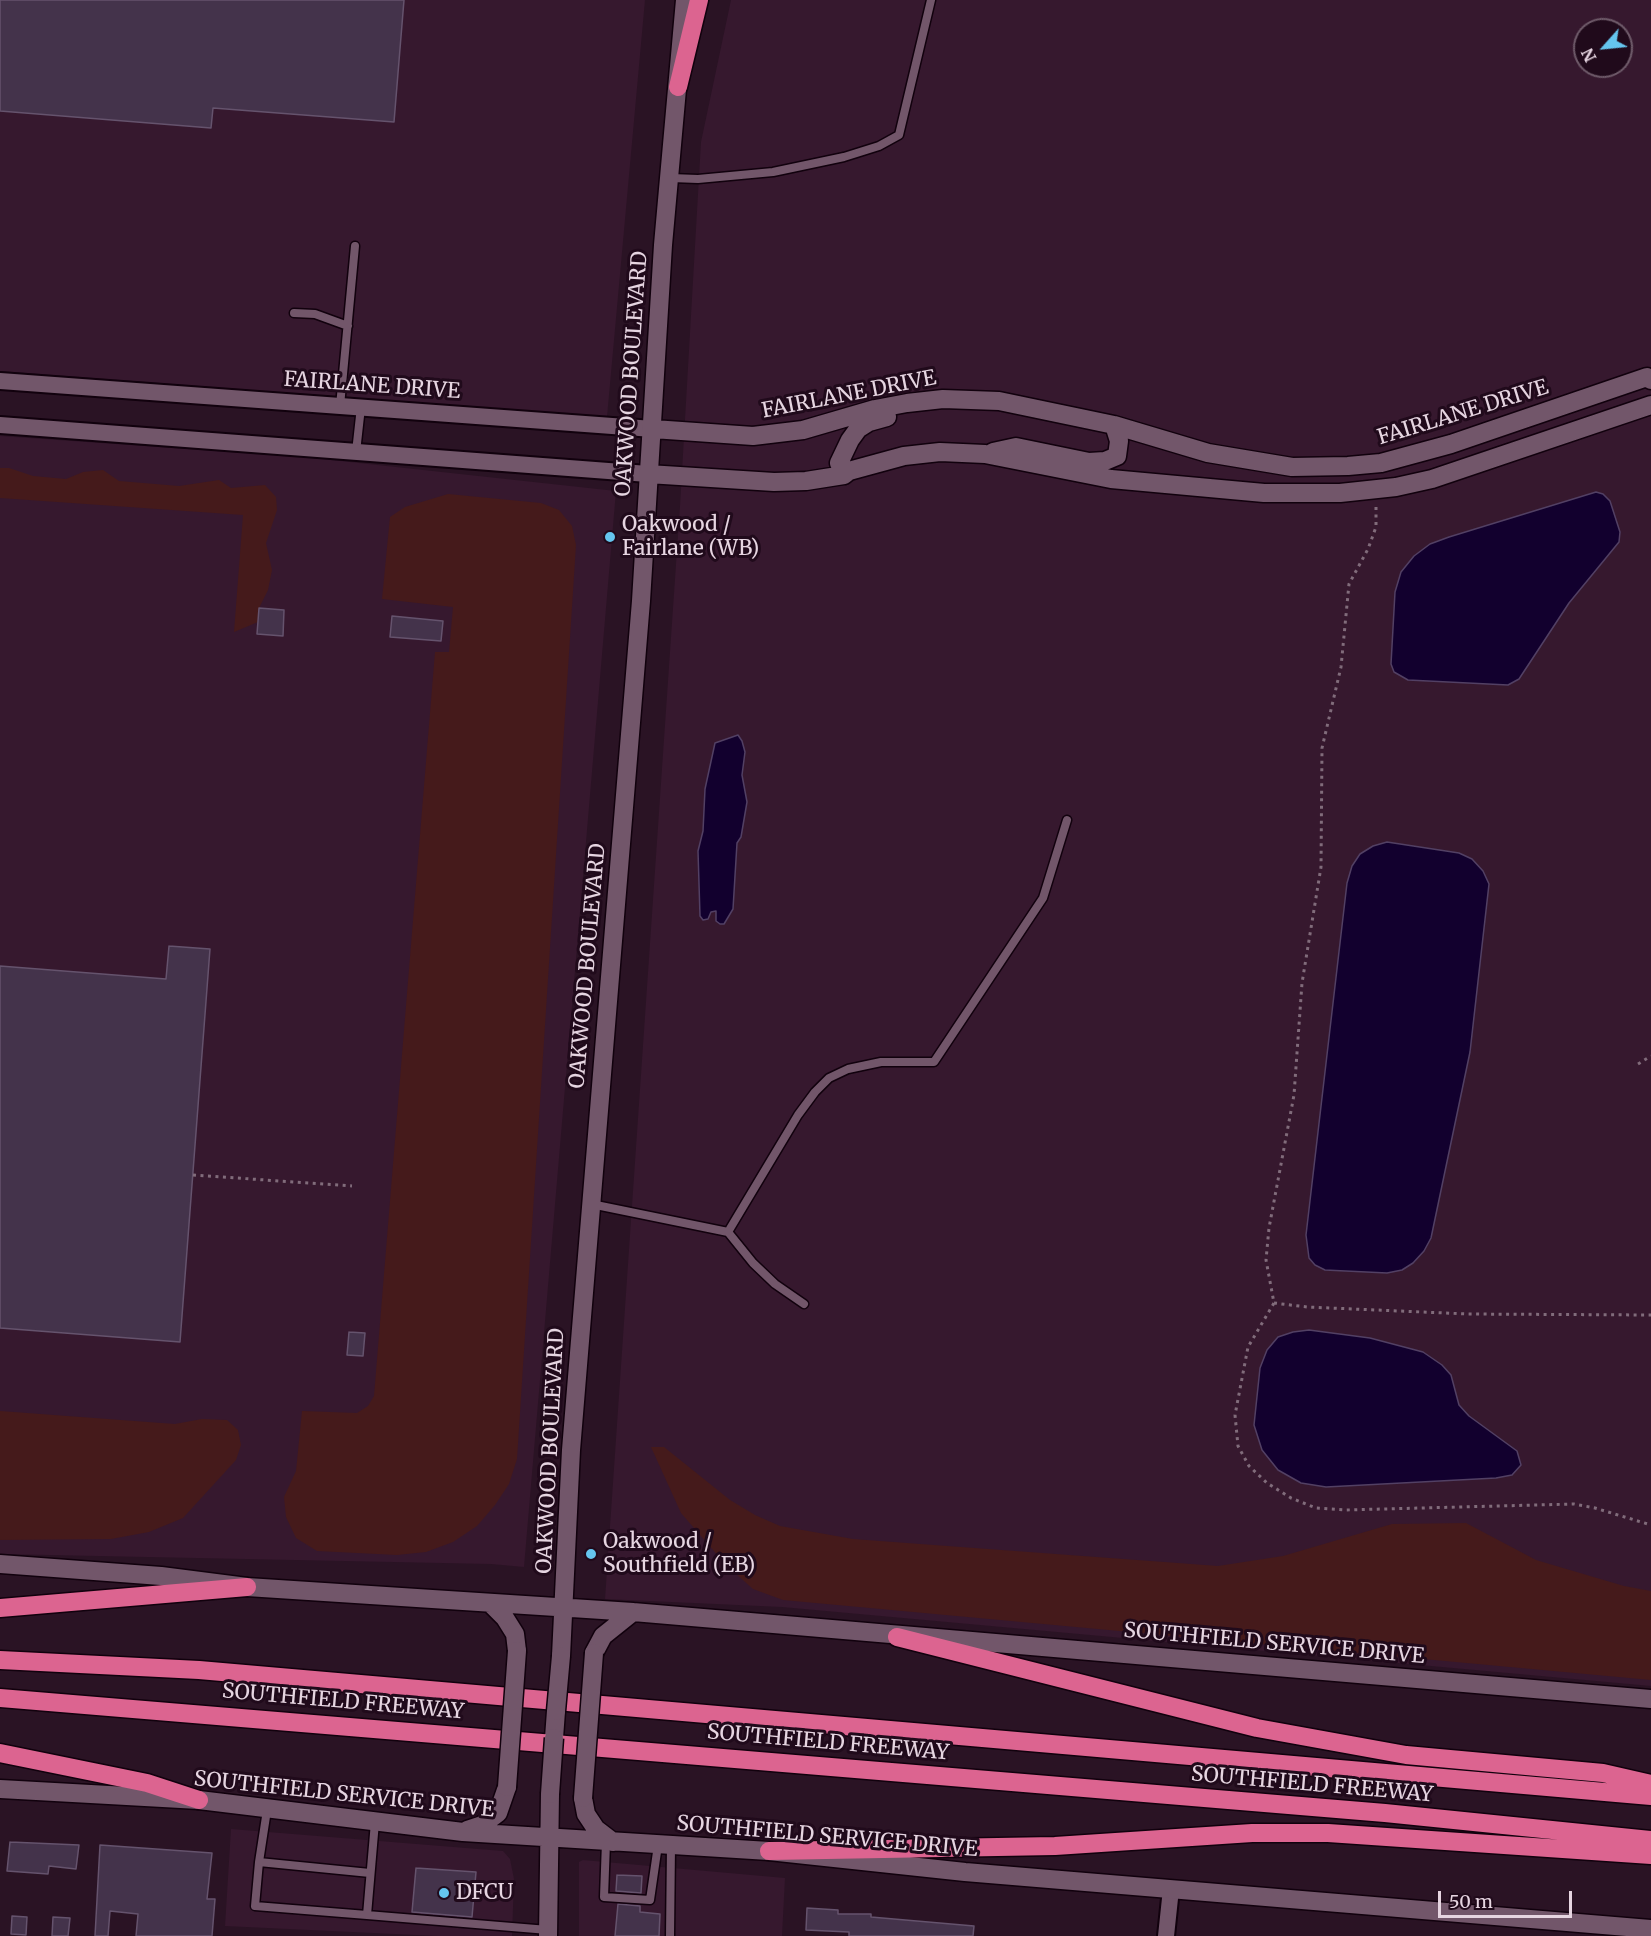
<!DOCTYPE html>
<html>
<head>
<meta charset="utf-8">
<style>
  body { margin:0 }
  #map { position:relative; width:1651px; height:1936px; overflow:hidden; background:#2a1324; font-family:Merriweather,serif }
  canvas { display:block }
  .north { position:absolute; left:1573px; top:18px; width:60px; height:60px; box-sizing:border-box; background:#200a1b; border:2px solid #6f5b6a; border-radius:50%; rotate:243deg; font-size:16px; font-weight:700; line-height:24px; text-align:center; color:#e6d5e1 }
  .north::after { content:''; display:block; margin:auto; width:21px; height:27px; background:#65c5ee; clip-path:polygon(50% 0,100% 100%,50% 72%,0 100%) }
  .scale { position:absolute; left:1438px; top:1891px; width:134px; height:27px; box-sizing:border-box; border:3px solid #e6d5e1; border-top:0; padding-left:8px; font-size:18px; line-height:21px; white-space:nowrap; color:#e6d5e1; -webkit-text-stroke:4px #200a1b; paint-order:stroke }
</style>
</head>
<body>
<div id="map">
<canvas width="1651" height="1936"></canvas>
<div class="north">N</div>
<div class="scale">50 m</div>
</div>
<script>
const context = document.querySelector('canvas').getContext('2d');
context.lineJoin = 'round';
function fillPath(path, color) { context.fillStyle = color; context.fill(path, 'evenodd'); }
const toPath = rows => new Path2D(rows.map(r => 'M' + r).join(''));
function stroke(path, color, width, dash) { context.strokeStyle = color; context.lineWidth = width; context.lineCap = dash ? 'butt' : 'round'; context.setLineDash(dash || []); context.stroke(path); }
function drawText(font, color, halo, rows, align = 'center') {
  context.font = font + ' Merriweather,serif'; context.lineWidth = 6; context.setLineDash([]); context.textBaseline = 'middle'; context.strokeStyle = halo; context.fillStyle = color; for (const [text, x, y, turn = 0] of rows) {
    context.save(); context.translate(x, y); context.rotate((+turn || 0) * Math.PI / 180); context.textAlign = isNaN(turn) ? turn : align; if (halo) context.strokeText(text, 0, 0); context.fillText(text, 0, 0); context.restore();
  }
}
const built = toPath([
  [0,0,645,0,607,417,0,371],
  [731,0,1651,0,1651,1686,782,1607,605,1599,680,506,701,142],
  [1585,30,1621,30,1621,66,1585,66],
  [0,436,304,457,616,491,524,1567,491,1564,0,1554],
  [231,1829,503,1851,510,1859,514,1879,512,1936,437,1936,225,1926],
  [583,1860,785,1878,782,1936,579,1936,579,1862]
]);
const green = toPath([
  [0,468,9,468,33,476,66,479,83,472,103,470,119,481,179,486,219,480,231,488,265,485,276,497,277,510,266,543,272,570,268,590,259,608,258,622,234,632,243,515,0,498],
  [448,494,541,503,559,510,572,526,576,545,517,1459,509,1484,495,1505,477,1526,453,1542,426,1552,397,1555,317,1551,296,1538,286,1517,284,1497,296,1471,302,1411,357,1413,368,1406,374,1396,435,652,449,652,453,607,382,599,390,517,405,507],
  [0,1411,175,1424,202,1419,227,1420,238,1430,241,1445,236,1460,183,1518,149,1532,111,1539,0,1540],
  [651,1447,664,1447,730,1500,755,1515,780,1526,853,1539,1218,1566,1283,1556,1392,1524,1466,1523,1536,1560,1624,1586,1651,1591,1651,1680,783,1600,753,1589,726,1565,681,1513]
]);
const water = toPath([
  [1596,492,1603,494,1610,501,1620,532,1619,542,1569,603,1519,679,1508,685,1408,680,1394,672,1391,664,1395,592,1401,572,1414,556,1430,544,1449,537,1596,492],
  [738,735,742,741,745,752,742,775,747,802,741,837,737,843,733,909,724,924,720,924,716,921,716,911,711,912,708,919,703,920,700,916,698,851,703,831,705,789,715,743,738,735],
  [1387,842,1459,853,1472,859,1483,871,1489,884,1470,1052,1431,1238,1424,1251,1413,1263,1402,1270,1387,1273,1325,1270,1315,1265,1309,1258,1306,1235,1347,883,1352,866,1360,854,1373,846,1387,842],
  [1309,1330,1370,1338,1423,1352,1442,1365,1451,1375,1459,1405,1469,1416,1517,1451,1521,1465,1512,1475,1496,1478,1326,1487,1301,1483,1278,1470,1262,1450,1254,1425,1260,1368,1267,1350,1278,1337,1293,1332,1309,1330]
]);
const building = toPath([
  [0,0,404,0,394,122,213,108,211,128,0,111,0,0],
  [259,608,284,610,283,636,257,634,259,608],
  [392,616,443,621,441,641,390,637,392,616],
  [169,946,210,949,180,1342,0,1328,0,966,166,979,169,946],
  [349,1332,365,1333,363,1356,347,1355,349,1332],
  [10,1842,79,1845,76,1869,49,1866,48,1874,7,1871,10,1842],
  [100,1845,212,1853,207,1899,215,1899,212,1936,136,1936,138,1914,110,1911,108,1936,95,1936,100,1845],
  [416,1868,476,1872,472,1917,412,1912,416,1868],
  [617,1875,642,1876,641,1893,616,1891,617,1875],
  [618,1904,640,1906,640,1912,660,1914,659,1936,615,1936,618,1904],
  [807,1908,838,1910,838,1914,871,1914,871,1917,974,1926,973,1936,849,1936,849,1932,806,1930,807,1908],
  [12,1916,27,1917,26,1935,11,1934,12,1916],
  [53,1917,70,1918,68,1936,52,1936,53,1917]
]);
const path = toPath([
  [1376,507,1376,527,1368,549,1349,584,1341,667,1322,748,1321,867,1302,983,1294,1095,1269,1228,1266,1260,1274,1303,1248,1347,1235,1415,1238,1446,1249,1466,1267,1483,1291,1498,1316,1508,1345,1510,1574,1504,1595,1508,1651,1525],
  [1638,1064,1651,1056],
  [193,1175,352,1186],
  [1274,1303,1307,1307,1468,1314,1651,1315]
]);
const lane = toPath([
  [671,178,698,179,773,172,844,157,879,146,899,135,931,0],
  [294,313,315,314,348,326],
  [340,406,355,246],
  [356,452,361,407],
  [591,1204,728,1232,798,1115,815,1092,829,1078,848,1069,881,1062,934,1062,1043,898,1067,820],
  [728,1232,753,1263,775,1284,804,1304],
  [375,1822,367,1915,548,1930],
  [606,1842,604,1897,650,1900,658,1845],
  [259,1862,267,1810],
  [367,1915,255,1906,259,1862,370,1873],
  [670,1936,671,1846]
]);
const street = toPath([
  [0,381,653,429],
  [0,425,648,474],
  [1166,1936,1171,1889]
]);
const secondary = toPath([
  [653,429,753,436,803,430,875,409,907,403,943,399,999,401,1114,425,1208,453,1292,467,1348,466,1381,463,1451,444,1647,377,1651,380],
  [993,452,1016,447,1089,462,1105,461,1117,456,1119,441,1114,425],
  [648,474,774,482,806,481,844,475,849,471,904,456,940,452,985,454,1111,479,1264,493,1340,493,1396,487,1432,479,1651,405],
  [844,475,839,463,850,440,858,429,869,422,887,417],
  [0,1564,161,1576,247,1587,633,1612,1651,1699],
  [490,1603,505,1618,515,1634,517,1651],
  [594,1653,603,1636,633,1612],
  [561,1656,571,1450,641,601,663,245,685,0],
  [554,1738,556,1711],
  [0,1789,199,1800,463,1832,769,1851,965,1872,1651,1929],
  [583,1798,586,1814,596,1829,613,1842],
  [467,1830,482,1825,498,1813,507,1787],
  [548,1936,550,1794]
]);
const highway = toPath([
  [678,87,699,0],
  [0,1608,247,1587],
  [897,1637,1257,1728,1406,1755,1603,1773,1651,1784],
  [0,1660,199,1670,1651,1796],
  [0,1698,1385,1813,1651,1840],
  [0,1753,147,1783,199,1800],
  [769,1851,1055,1846,1252,1833,1328,1833,1651,1855]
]);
const secondaryBridge = toPath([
  [556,1711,561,1656],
  [507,1787,517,1651],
  [550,1794,554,1738],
  [583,1798,594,1653]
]);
const markers = [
  [610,537,6,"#65c5ee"],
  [591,1554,6,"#65c5ee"],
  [444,1893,6,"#65c5ee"]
];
const streetNames = [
  ["OAKWOOD BOULEVARD",632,374,-86],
  ["FAIRLANE DRIVE",372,386,4],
  ["FAIRLANE DRIVE",849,395,-11],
  ["FAIRLANE DRIVE",1463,413,-17],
  ["OAKWOOD BOULEVARD",588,966,-85],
  ["OAKWOOD BOULEVARD",551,1451,-87],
  ["SOUTHFIELD SERVICE DRIVE",1274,1644,5],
  ["SOUTHFIELD FREEWAY",343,1702,5],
  ["SOUTHFIELD FREEWAY",828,1743,5],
  ["SOUTHFIELD FREEWAY",1312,1785,5],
  ["SOUTHFIELD SERVICE DRIVE",344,1795,6],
  ["SOUTHFIELD SERVICE DRIVE",827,1837,5]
];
const poiNames = [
  ["Oakwood /",622,525],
  ["Fairlane (WB)",622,549],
  ["Oakwood /",603,1542],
  ["Southfield (EB)",603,1566],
  ["DFCU",456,1893]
];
fillPath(built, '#36182e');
fillPath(green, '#451a1b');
fillPath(water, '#12002e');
stroke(water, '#524064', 1.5);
fillPath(building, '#44334b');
stroke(building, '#65536d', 1.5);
stroke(lane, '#11010d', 11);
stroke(street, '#11010d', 20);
stroke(secondary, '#11010d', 21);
stroke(highway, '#11010d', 21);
stroke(path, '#816c7b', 3, [3, 4.5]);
stroke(lane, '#72566a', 8);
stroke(street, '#72566a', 16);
stroke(secondary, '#72566a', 18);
stroke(highway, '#dc6490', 18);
stroke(secondaryBridge, '#11010d', 21, []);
stroke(secondaryBridge, '#72566a', 18);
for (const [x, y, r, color] of markers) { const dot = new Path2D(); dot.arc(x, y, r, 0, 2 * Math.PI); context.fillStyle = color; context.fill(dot); stroke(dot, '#200a1b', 2); }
drawText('21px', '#e6d5e1', '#200a1b', streetNames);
drawText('21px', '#e6d5e1', '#200a1b', poiNames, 'left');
</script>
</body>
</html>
